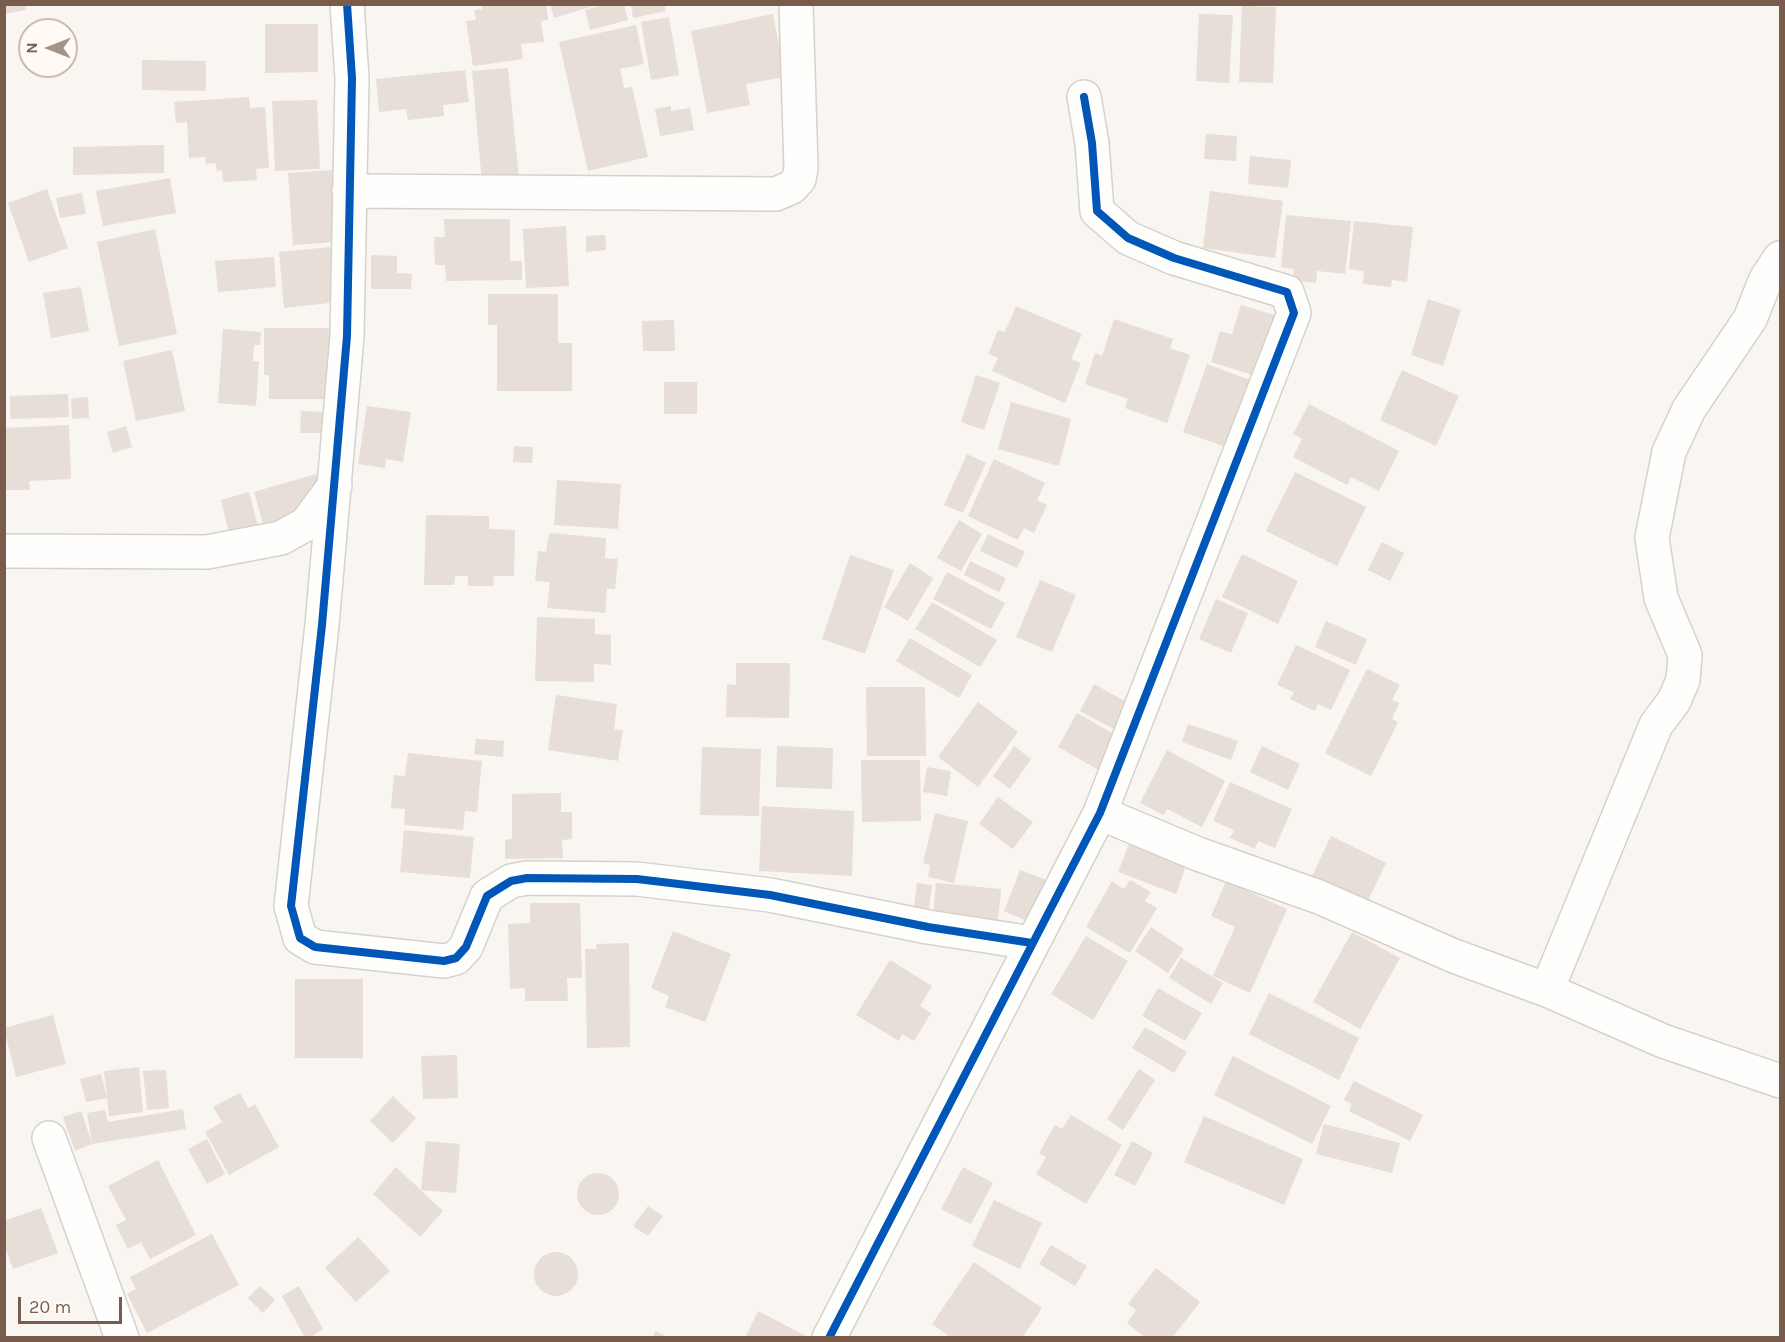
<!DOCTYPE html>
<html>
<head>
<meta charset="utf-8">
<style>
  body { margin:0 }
  #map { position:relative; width:1785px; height:1342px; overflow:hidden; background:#f9f5f0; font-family:Karla,sans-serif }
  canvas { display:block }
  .frame { position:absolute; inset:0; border:6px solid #7a5c4d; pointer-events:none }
  .north { position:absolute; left:18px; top:18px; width:60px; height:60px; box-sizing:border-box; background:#fffaf3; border:2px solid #cabbb1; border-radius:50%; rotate:270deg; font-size:16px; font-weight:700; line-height:24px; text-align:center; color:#7a5c4d }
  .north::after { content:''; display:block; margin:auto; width:21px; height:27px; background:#a69286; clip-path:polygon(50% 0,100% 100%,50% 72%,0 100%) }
  .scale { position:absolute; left:18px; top:1297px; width:104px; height:27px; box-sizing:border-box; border:3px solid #7a5c4d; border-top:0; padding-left:8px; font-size:18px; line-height:21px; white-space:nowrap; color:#7a5c4d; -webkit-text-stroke:4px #fffaf3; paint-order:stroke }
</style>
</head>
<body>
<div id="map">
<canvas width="1785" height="1342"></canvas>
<div class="frame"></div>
<div class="north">N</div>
<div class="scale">20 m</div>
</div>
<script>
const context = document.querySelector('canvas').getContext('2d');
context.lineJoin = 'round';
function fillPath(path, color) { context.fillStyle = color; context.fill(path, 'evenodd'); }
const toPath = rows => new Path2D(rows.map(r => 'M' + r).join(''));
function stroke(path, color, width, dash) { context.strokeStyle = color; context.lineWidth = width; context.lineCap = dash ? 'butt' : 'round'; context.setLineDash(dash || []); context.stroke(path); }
const building = toPath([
  [4,4,25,4,26,10,4,14],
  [482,4,546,4,548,20,541,21,544,42,521,44,523,59,473,66,466,21,476,20,474,10,482,9],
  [550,4,597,4,597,5,554,18],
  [607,4,624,4,628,20,590,30,585,10],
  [631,4,664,4,666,11,633,18],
  [1242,6,1276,7,1273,83,1239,82],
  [773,14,785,77,746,84,750,105,707,113,691,31],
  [1199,14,1233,15,1229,83,1196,81],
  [669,17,679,75,651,80,641,22],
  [265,24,318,24,318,72,265,73],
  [636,25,644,64,620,69,624,88,632,87,648,157,588,171,559,42],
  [142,60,206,61,206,91,142,90],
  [508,68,520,190,483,194,472,71],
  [465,70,469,102,443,105,444,116,408,120,406,109,379,112,376,79],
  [249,97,250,108,265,107,269,168,256,169,257,180,223,182,222,170,217,171,216,163,206,164,205,157,189,158,187,122,176,123,174,102],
  [317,100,320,169,275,171,272,101],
  [671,106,671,111,690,108,694,130,660,136,655,109],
  [1206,134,1237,136,1236,161,1204,159],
  [164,145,164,173,73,175,73,147],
  [1250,156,1291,160,1288,188,1248,184],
  [332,170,337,242,293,245,288,173],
  [170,178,176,213,103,226,96,191],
  [47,189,68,248,29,262,8,203],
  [1210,191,1283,201,1275,258,1203,248],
  [82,193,86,214,60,218,56,198],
  [1286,215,1351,221,1345,274,1317,271,1316,283,1293,281,1294,269,1281,267],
  [444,219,510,219,510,261,522,261,522,280,446,281,445,265,435,265,434,237,445,237],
  [1354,221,1413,227,1407,282,1392,280,1391,287,1363,284,1364,271,1349,269],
  [566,226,569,286,526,288,523,229],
  [155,229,177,334,119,346,97,242],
  [605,235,606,250,586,252,586,236],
  [351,245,356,300,284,308,279,252],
  [371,255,397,256,397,273,412,274,411,289,371,289],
  [274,257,276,287,218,292,215,261],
  [81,287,89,331,51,338,43,293],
  [488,294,558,294,558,343,572,343,572,391,497,391,497,325,488,325],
  [1428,299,1461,310,1443,366,1411,355],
  [1241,305,1278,316,1259,377,1211,362,1220,331,1232,334],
  [1016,306,1082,334,1071,359,1081,363,1065,403,992,371,998,358,988,354,998,330,1005,332],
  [1114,319,1173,339,1170,348,1190,355,1167,423,1125,408,1128,399,1085,384,1095,353,1102,356],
  [674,320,675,351,643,351,642,321],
  [264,328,340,328,330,399,269,399,269,375,264,375],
  [223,329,261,332,260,345,254,345,253,361,259,362,256,406,218,403],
  [172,350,185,411,136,421,123,361],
  [1207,364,1261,384,1237,451,1183,432],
  [1402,370,1459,396,1436,446,1380,420],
  [976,375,1000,383,984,430,961,422],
  [664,382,697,382,697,414,664,414],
  [68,394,69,417,10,419,10,396],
  [88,397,89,418,72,419,71,399],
  [1011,402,1071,419,1059,466,998,449],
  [1309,404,1399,451,1379,491,1351,477,1347,485,1293,457,1302,439,1293,434],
  [367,406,411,412,403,462,386,459,385,468,358,464],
  [301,411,324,412,324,433,300,433],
  [69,425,71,479,29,481,30,490,4,490,4,428],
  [126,426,132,447,113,453,107,432],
  [514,446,533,447,532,463,513,462],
  [967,454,986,463,963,513,944,505],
  [994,459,1045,483,1037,500,1047,505,1034,533,1024,528,1018,540,968,516],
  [1295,472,1366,507,1337,566,1266,531],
  [316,474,326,509,264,527,254,492],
  [557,480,621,484,618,529,554,525],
  [249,492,259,530,230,537,221,500],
  [426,515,489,516,489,529,515,530,514,576,494,576,493,586,468,586,468,576,455,576,454,585,424,585],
  [959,520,982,534,961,571,937,558],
  [549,533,606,538,605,558,618,559,615,589,607,589,605,613,547,608,550,582,535,581,538,551,546,552],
  [988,534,1025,552,1017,568,980,551],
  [1382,542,1404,553,1390,581,1368,570],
  [1242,554,1298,581,1278,624,1222,597],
  [850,555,894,570,865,654,822,639],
  [970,561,1006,578,999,592,964,575],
  [910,563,933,578,908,621,884,607],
  [947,572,1005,603,991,629,933,599],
  [1040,580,1076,595,1052,652,1016,637],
  [1216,599,1248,613,1231,653,1199,639],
  [932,602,997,640,980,667,915,629],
  [537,617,595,619,595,634,611,635,611,665,594,664,594,682,535,681],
  [1326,621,1367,639,1356,665,1315,647],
  [910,638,972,675,959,698,896,661],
  [1296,645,1350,670,1331,710,1318,704,1315,711,1290,699,1294,692,1277,685],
  [736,663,790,663,789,718,726,717,727,684,736,685],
  [1367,669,1400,685,1392,700,1399,703,1392,719,1398,722,1371,776,1325,753],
  [1094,684,1139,709,1125,735,1080,711],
  [866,687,925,687,926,756,867,756],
  [556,695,617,704,614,729,623,730,618,761,548,750],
  [978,702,1018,732,978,787,938,757],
  [1077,713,1123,739,1104,773,1058,747],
  [1188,724,1238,741,1231,760,1182,742],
  [476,739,504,741,503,757,474,754],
  [777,746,833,748,832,789,776,787],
  [1014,746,1031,759,1010,789,993,776],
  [1262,746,1300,764,1288,790,1250,772],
  [702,747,761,749,759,816,700,815],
  [1167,750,1225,781,1202,827,1167,809,1164,815,1140,803],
  [408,753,482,761,477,812,465,811,463,830,404,825,405,809,391,808,394,775,405,776],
  [861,760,920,760,921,821,862,822],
  [927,767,951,771,947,796,923,792],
  [1230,782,1292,809,1275,848,1258,841,1255,849,1230,838,1234,830,1213,821],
  [561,793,561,812,572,812,572,839,562,840,563,858,505,859,505,840,512,839,512,794],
  [998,797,1033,822,1013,849,979,824],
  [762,806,854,811,852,876,759,871],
  [935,813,968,821,954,883,928,877,930,865,923,863],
  [404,830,474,837,470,878,400,872],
  [1331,836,1386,863,1363,911,1308,885],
  [1129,844,1186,866,1176,894,1118,872],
  [1020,870,1049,881,1032,923,1004,911],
  [1130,880,1151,892,1145,901,1157,908,1130,953,1086,927,1112,881,1124,889],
  [1226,881,1287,909,1250,993,1213,976,1235,927,1211,916],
  [917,883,932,885,928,916,913,914],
  [936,883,1001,889,998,920,933,914],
  [530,903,580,903,582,978,567,978,568,1001,525,1001,525,988,510,989,508,924,530,923],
  [1151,927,1184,949,1168,973,1135,951],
  [673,931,731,954,705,1022,665,1007,669,996,651,988],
  [1352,932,1400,958,1360,1029,1313,1002],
  [1086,936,1128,961,1093,1020,1051,994],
  [629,943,630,1047,587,1048,585,949,597,949,596,944],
  [1181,958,1223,983,1211,1004,1169,978],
  [890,960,932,986,920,1006,931,1013,914,1041,902,1034,899,1041,856,1015],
  [295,979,363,979,363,1058,295,1058],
  [1158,988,1202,1013,1185,1041,1142,1016],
  [1269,993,1359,1038,1339,1080,1249,1034],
  [53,1015,66,1064,16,1077,4,1028],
  [1145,1027,1187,1052,1174,1073,1132,1048],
  [457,1055,458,1098,423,1099,421,1056],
  [1233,1056,1331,1106,1312,1144,1214,1095],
  [139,1067,143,1112,109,1116,104,1071],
  [1139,1069,1155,1080,1123,1130,1107,1119],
  [166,1070,169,1108,147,1110,143,1071],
  [101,1074,107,1098,86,1102,80,1079],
  [1354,1081,1423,1115,1410,1141,1349,1111,1352,1104,1344,1100],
  [240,1093,248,1108,255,1104,279,1147,229,1175,205,1132,222,1122,213,1107],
  [393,1096,416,1118,393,1143,370,1121],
  [183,1109,186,1129,92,1144,75,1151,63,1117,81,1111,92,1143,87,1113,105,1110,108,1122],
  [1071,1115,1122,1145,1086,1204,1036,1174,1046,1157,1039,1153,1055,1125,1062,1129],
  [1204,1116,1303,1159,1284,1205,1184,1162],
  [1324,1124,1400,1143,1392,1173,1316,1154],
  [207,1139,225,1174,207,1184,188,1149],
  [426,1141,460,1144,456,1193,421,1190],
  [1132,1141,1153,1153,1135,1186,1114,1175],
  [158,1160,196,1235,150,1259,141,1242,128,1249,116,1225,126,1220,108,1186],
  [396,1167,443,1211,420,1237,373,1194],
  [963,1167,993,1183,971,1224,941,1209],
  '577 1194a21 21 0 1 1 42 0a21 21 0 1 1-42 0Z',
  [994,1200,1042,1223,1020,1269,972,1246],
  [648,1206,663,1216,648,1236,633,1226],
  [41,1208,58,1253,13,1269,4,1244,4,1221],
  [212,1234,239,1285,147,1333,127,1294,136,1289,130,1277],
  [358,1237,390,1271,356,1302,325,1268],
  [1051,1245,1087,1266,1075,1286,1039,1264],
  '534 1274a22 22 0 1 1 44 0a22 22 0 1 1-44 0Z',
  [974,1262,1042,1308,1022,1338,946,1338,948,1335,932,1324],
  [1156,1268,1200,1302,1172,1338,1146,1338,1127,1323,1136,1310,1128,1304],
  [260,1286,275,1300,263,1313,248,1298],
  [299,1286,323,1329,309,1338,305,1338,282,1296],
  [758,1311,810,1338,745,1338],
  [656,1331,668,1338,652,1338]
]);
const minor = toPath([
  [347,4,352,78,347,336,322,625,291,906,300,938,315,947,444,961,456,958,466,947,487,896,511,881,527,878,637,879,770,895,928,927,1032,943],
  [349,191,776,194,792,187,799,179,801,168,796,4],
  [4,551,207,552,281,538,306,524,335,485],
  [1100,813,1198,854,1319,897,1454,956,1547,990,1663,1041,1780,1081],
  [1547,990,1656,725,1674,701,1683,680,1685,655,1661,598,1652,538,1669,452,1689,409,1750,319,1766,279,1780,258],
  [49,1138,122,1338],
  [829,1338,1100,813,1294,313,1287,292,1174,258,1128,238,1097,211,1092,143,1084,97]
]);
const cycleway = toPath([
  [347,4,352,78,347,336,322,625,291,906,300,938,315,947,444,961,456,958,466,947,487,896,511,881,527,878,637,879,770,895,928,927,1032,943],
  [829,1338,1100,813,1294,313,1287,292,1174,258,1128,238,1097,211,1092,143,1084,97]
]);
fillPath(building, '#e6ded7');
stroke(minor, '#d7d1cb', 36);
stroke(minor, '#fefefd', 33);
stroke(cycleway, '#0057b8', 8);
</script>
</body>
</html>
